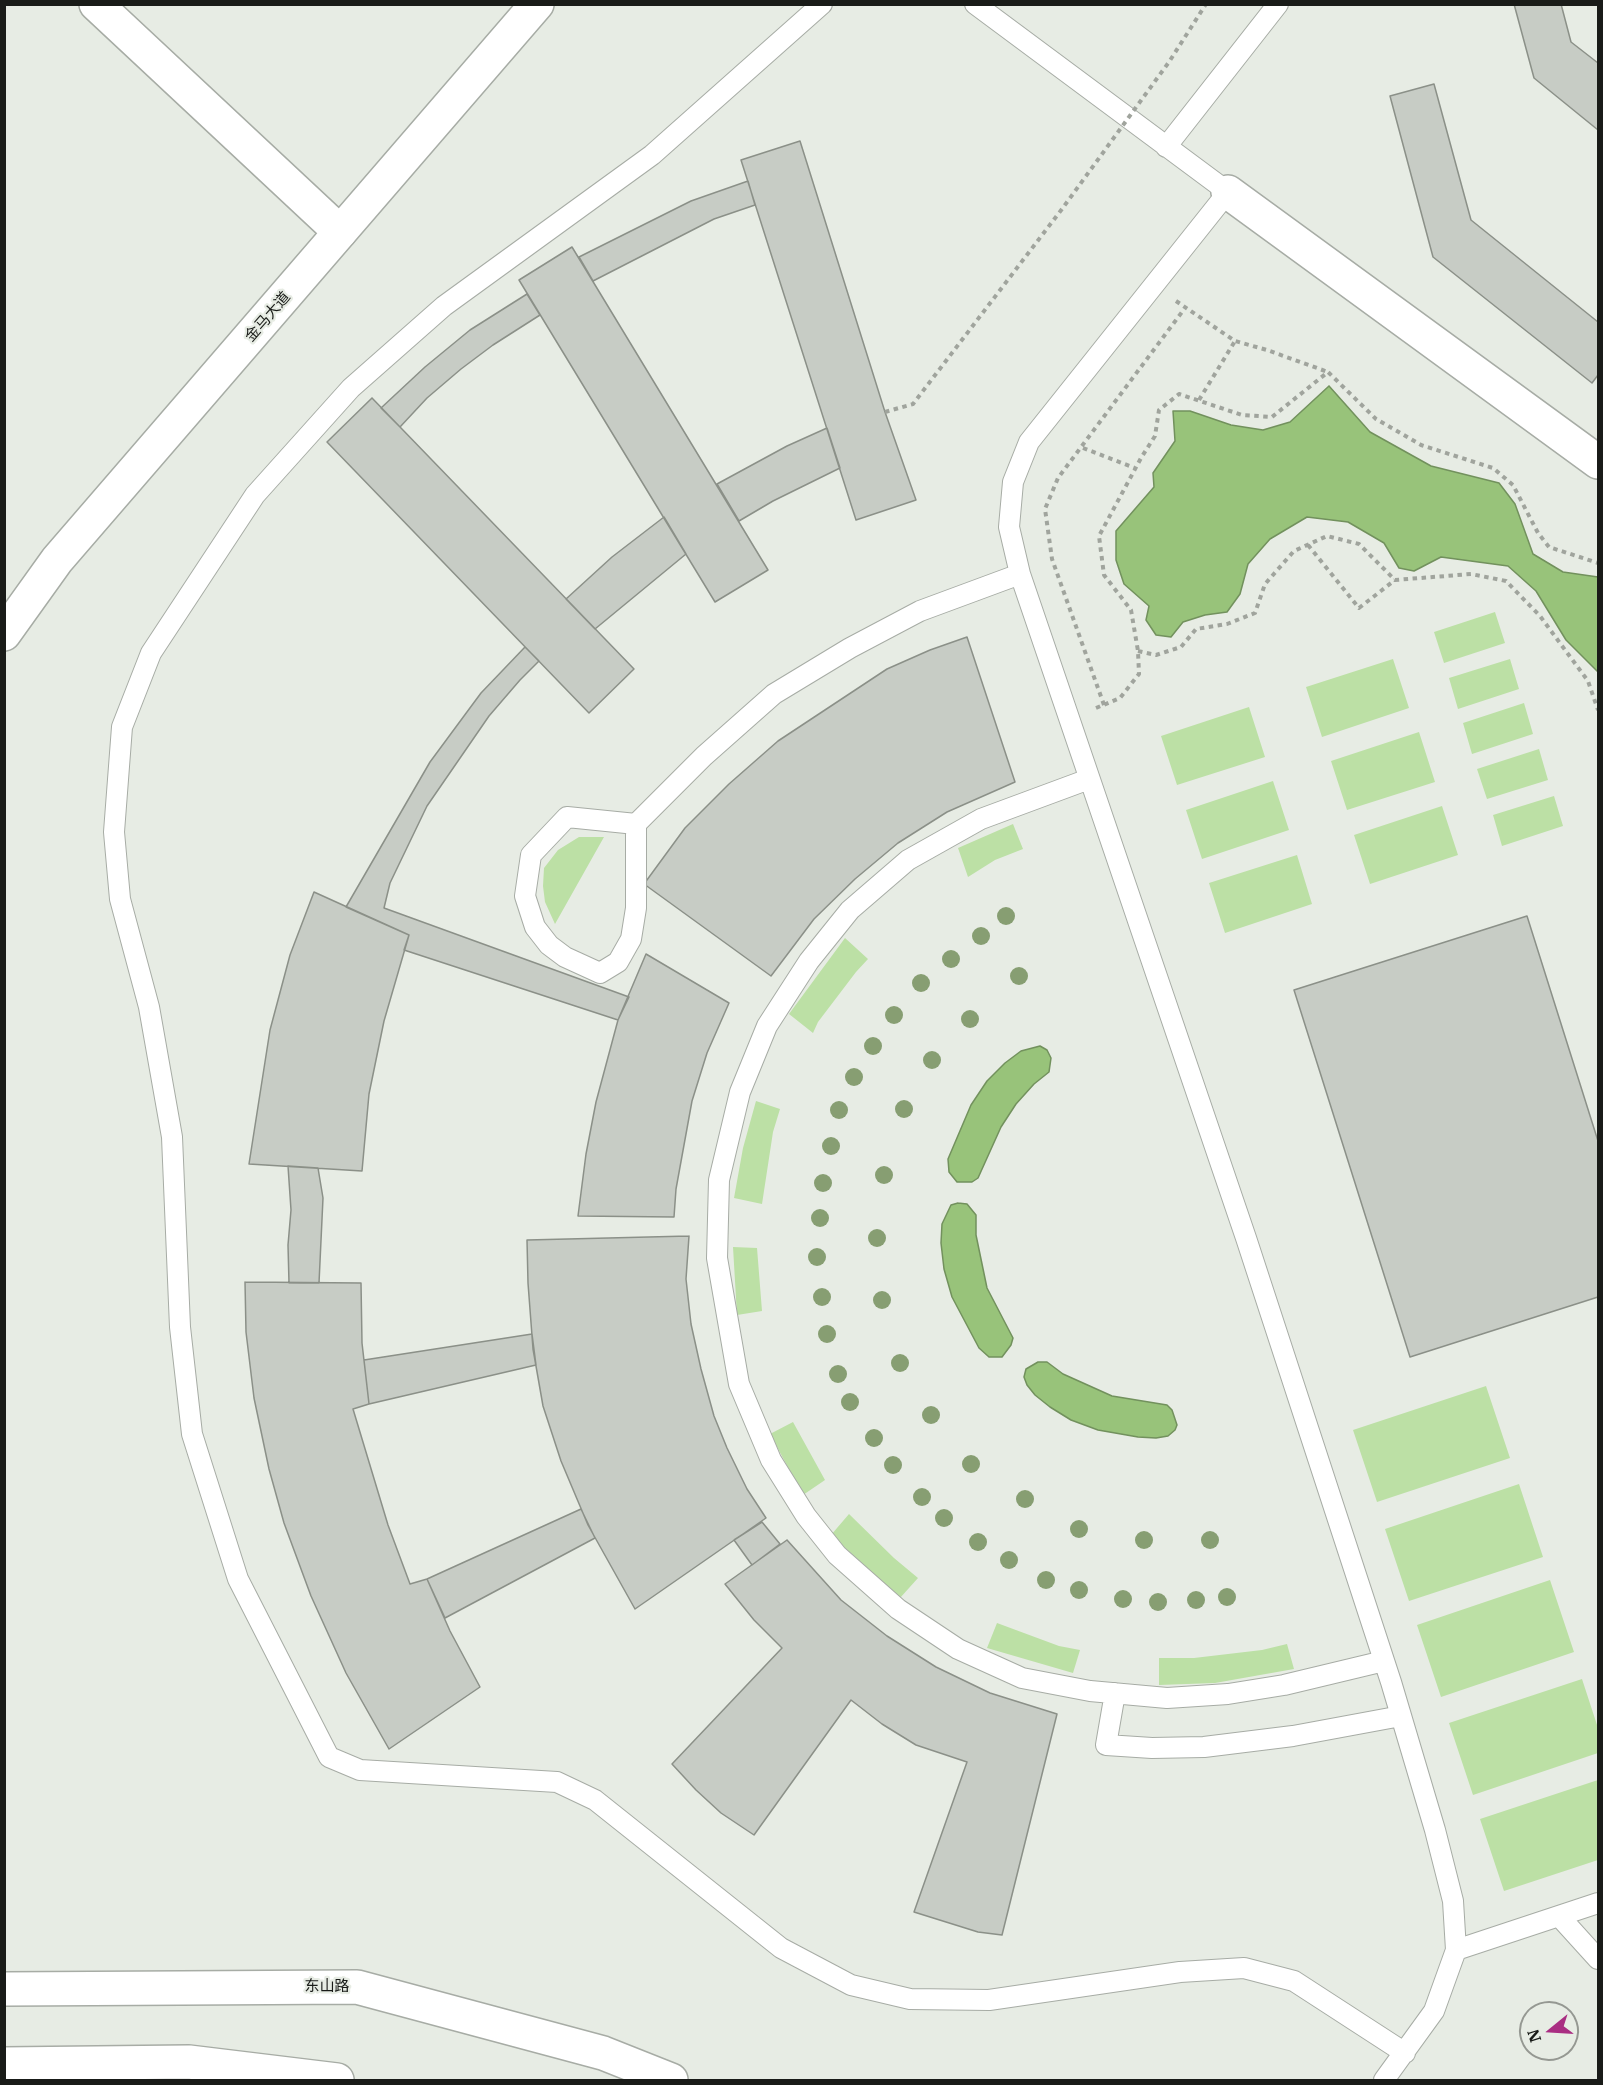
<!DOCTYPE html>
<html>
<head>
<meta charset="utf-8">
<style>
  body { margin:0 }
  #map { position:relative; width:1603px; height:2085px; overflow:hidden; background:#e7ece4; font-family:"IBM Plex Serif",serif }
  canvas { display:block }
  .frame { position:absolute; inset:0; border:6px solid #191b18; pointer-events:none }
  .north { position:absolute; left:1519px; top:2001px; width:60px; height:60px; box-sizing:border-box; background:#e7ece4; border:2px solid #959892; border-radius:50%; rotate:252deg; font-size:16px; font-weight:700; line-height:24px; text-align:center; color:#191b18 }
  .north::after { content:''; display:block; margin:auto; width:21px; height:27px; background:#a92e82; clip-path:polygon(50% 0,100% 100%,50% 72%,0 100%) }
</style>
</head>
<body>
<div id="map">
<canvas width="1603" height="2085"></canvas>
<div class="frame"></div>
<div class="north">N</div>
</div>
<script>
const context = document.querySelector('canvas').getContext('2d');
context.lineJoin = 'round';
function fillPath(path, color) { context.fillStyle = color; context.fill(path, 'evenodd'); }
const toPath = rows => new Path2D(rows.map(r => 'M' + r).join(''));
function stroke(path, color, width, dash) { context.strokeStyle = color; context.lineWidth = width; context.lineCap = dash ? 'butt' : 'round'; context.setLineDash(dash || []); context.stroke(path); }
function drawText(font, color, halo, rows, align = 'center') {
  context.font = font + ' "IBM Plex Serif","Noto Sans SC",serif'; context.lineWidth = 4.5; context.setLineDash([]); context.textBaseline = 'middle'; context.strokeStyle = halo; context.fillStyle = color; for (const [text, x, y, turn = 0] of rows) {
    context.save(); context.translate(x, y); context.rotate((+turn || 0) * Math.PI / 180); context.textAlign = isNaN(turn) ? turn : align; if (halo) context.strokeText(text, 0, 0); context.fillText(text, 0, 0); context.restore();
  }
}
const green = toPath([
  [1495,612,1505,643,1444,663,1434,632],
  [1393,659,1409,708,1322,737,1306,687],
  [1510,659,1519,689,1458,709,1449,678],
  [1524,703,1533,734,1472,754,1463,723],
  [1249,707,1265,757,1177,785,1161,736],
  [1419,732,1435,782,1347,810,1331,761],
  [1539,749,1548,780,1487,799,1477,769],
  [1273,781,1289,830,1202,859,1186,810],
  [1554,796,1563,826,1502,846,1493,815],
  [1442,806,1458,855,1370,884,1354,835],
  [1013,824,1023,849,995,860,968,877,958,848],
  [579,837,604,837,555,924,545,902,543,886,544,868,558,850],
  [1297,855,1312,904,1225,933,1209,883],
  [845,938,868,959,856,972,818,1022,813,1033,789,1014],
  [756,1101,780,1109,773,1132,762,1204,734,1198,743,1148],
  [733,1247,757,1248,762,1311,737,1315],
  [1486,1386,1510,1458,1377,1502,1353,1430],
  [793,1422,825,1480,803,1495,770,1434],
  [1519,1484,1543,1557,1409,1601,1385,1529],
  [849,1514,894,1558,918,1578,900,1598,831,1535],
  [1550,1580,1574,1652,1441,1697,1417,1625],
  [997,1623,1059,1646,1080,1650,1073,1673,987,1648],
  [1287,1644,1294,1669,1215,1683,1159,1685,1159,1658,1194,1658,1262,1650],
  [1582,1679,1598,1728,1598,1753,1473,1795,1449,1723],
  [1598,1780,1598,1860,1504,1891,1480,1819]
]);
const water = toPath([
  [1329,386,1370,432,1431,466,1499,483,1515,504,1533,554,1563,572,1598,577,1598,672,1566,640,1536,591,1508,566,1441,557,1414,571,1399,568,1384,543,1348,522,1307,517,1270,539,1248,564,1240,594,1227,612,1205,615,1183,622,1171,637,1156,635,1146,620,1149,606,1124,584,1116,560,1116,531,1154,487,1153,473,1175,441,1173,411,1190,411,1231,425,1263,430,1290,422,1329,386],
  [1040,1046,1047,1050,1051,1058,1049,1072,1034,1084,1016,1104,1001,1127,978,1178,972,1182,957,1182,949,1172,948,1159,971,1105,987,1081,1005,1063,1021,1051,1040,1046],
  [958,1203,967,1204,976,1215,976,1235,987,1288,1013,1338,1011,1345,1002,1357,989,1357,979,1348,952,1297,944,1269,941,1243,942,1224,951,1205,958,1203],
  [1038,1362,1047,1362,1063,1374,1112,1396,1167,1405,1172,1410,1177,1425,1175,1430,1168,1436,1156,1438,1138,1437,1098,1430,1071,1420,1050,1407,1035,1395,1027,1385,1024,1377,1026,1369,1038,1362]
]);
const building = toPath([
  [1514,4,1561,4,1571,42,1598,63,1598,130,1534,78,1514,4],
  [1434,84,1471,220,1598,322,1598,375,1592,383,1433,257,1390,96,1434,84],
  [800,141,885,412,916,500,856,520,741,160,800,141],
  [748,181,755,205,714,219,593,281,579,257,691,201,748,181],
  [572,247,768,570,715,602,519,280,572,247],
  [527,294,540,315,493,345,461,369,427,398,400,427,381,408,425,367,470,330,527,294],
  [372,398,634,669,589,713,327,442,372,398],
  [827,428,840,468,773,501,739,521,717,484,787,446,827,428],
  [664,517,686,554,595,629,566,599,612,557,664,517],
  [967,637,1015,782,947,812,898,843,855,879,814,919,771,976,644,884,685,828,729,784,778,741,887,669,930,650,967,637],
  [525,647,539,661,520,680,489,716,427,806,390,883,384,908,629,997,618,1020,404,950,409,935,346,907,430,762,481,693,525,647],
  [314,892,409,935,384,1021,369,1094,362,1171,249,1164,270,1030,290,955,314,892],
  [1527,916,1598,1141,1598,1297,1410,1357,1294,990,1527,916],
  [646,954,729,1003,707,1053,692,1101,676,1189,674,1217,578,1216,586,1154,596,1102,618,1020,646,954],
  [288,1166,318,1168,323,1198,319,1283,289,1283,288,1245,291,1210,288,1166],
  [689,1236,686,1279,691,1324,701,1369,714,1416,727,1448,747,1489,766,1518,635,1609,588,1525,561,1461,543,1406,533,1349,528,1283,527,1240,689,1236],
  [245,1282,361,1283,362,1343,369,1404,353,1409,388,1525,410,1584,427,1579,450,1631,480,1687,389,1749,346,1673,311,1596,284,1523,269,1469,254,1398,246,1332,245,1282],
  [532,1334,536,1365,369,1404,364,1360,532,1334],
  [581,1509,595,1538,445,1618,427,1579,581,1509],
  [762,1522,780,1544,752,1565,734,1540,762,1522],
  [787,1540,841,1600,887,1636,936,1667,990,1693,1057,1714,1002,1935,978,1932,914,1912,967,1762,916,1745,882,1724,851,1700,754,1835,721,1813,696,1790,672,1764,782,1648,754,1620,725,1584,787,1540]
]);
const path = toPath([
  [1176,301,1235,341,1267,350,1328,372],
  [1199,400,1235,341],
  [1083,448,1135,468],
  [1308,545,1359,608,1395,580],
  [1138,651,1156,655,1181,647,1196,629,1227,624,1255,613,1265,584,1294,551,1327,536,1359,544,1395,580,1471,574,1506,581,1540,616,1588,681,1598,710],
  [1104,705,1052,559,1045,509,1058,478,1185,308],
  [1096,708,1120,698,1139,674,1138,651,1131,610,1104,575,1099,536,1141,458,1155,436,1159,410,1179,394,1242,415,1272,417,1328,372,1376,419,1421,445,1493,468,1513,485,1538,533,1549,547,1598,563]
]);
const lane = toPath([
  [822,4,652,155,444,306,351,388,255,495,151,653,122,727,114,832,120,899,149,1007,172,1137,180,1327,192,1434,238,1579,329,1757,360,1770,557,1782,595,1800,781,1948,851,1985,910,1999,989,2000,1180,1972,1244,1968,1294,1981,1405,2053],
  [975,4,1228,192,1029,442,1013,482,1009,527,1020,574,1246,1238,1391,1682,1435,1830,1453,1901,1456,1950,1434,2011,1384,2080],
  [1166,147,1278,4],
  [1089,779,981,819,908,860,850,910,809,961,767,1026,740,1092,719,1180,717,1258,739,1384,771,1460,806,1516,837,1555,898,1609,958,1649,1022,1678,1090,1691,1167,1698,1228,1694,1284,1685,1384,1661],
  [636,824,636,908,631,939,618,962,600,973,565,957,549,945,535,927,525,896,531,855,567,817,636,824,704,756,774,694,850,648,920,611,1020,574],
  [1115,1693,1106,1745,1152,1748,1204,1747,1293,1736,1401,1716],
  [1559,1916,1598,1959],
  [1456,1950,1598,1903]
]);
const street = toPath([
  [96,4,340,232],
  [1228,192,1598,462]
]);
const secondary = toPath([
  [4,634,57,560,537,4]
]);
const primary = toPath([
  [4,1989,357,1987,603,2053,671,2080],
  [4,2064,189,2062,337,2080]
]);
const pathBridge = toPath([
  [885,412,913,404,1062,209,1169,62,1206,4]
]);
const trees = [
  [1006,916],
  [981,936],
  [951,959],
  [1019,976],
  [921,983],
  [894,1015],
  [970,1019],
  [873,1046],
  [932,1060],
  [854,1077],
  [904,1109],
  [839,1110],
  [831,1146],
  [884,1175],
  [823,1183],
  [820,1218],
  [877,1238],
  [817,1257],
  [822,1297],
  [882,1300],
  [827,1334],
  [900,1363],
  [838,1374],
  [850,1402],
  [931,1415],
  [874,1438],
  [971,1464],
  [893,1465],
  [922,1497],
  [1025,1499],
  [944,1518],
  [1079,1529],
  [1144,1540],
  [1210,1540],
  [978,1542],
  [1009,1560],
  [1046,1580],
  [1079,1590],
  [1227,1597],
  [1123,1599],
  [1196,1600],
  [1158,1602]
];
const streetNames = [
  ["金马大道",268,317,-49],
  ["东山路",327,1987]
];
fillPath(green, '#bce0a5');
fillPath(water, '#98c37a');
stroke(water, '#72915d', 1.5);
fillPath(building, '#c7ccc5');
stroke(building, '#8b9088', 1.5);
stroke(lane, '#a7aca5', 22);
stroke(street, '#a7aca5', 36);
stroke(secondary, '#a7aca5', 36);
stroke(primary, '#a7aca5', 36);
stroke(path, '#a0a49d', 4, [4.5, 4.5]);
stroke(lane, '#fff', 20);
stroke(street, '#fff', 33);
stroke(secondary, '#fff', 33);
stroke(primary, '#fff', 33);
stroke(pathBridge, '#a0a49d', 4, [4.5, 4.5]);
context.fillStyle = '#879e72';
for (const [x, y] of trees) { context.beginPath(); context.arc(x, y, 9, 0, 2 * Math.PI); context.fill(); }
drawText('15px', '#191b18', '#e7ece4', streetNames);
</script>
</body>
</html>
